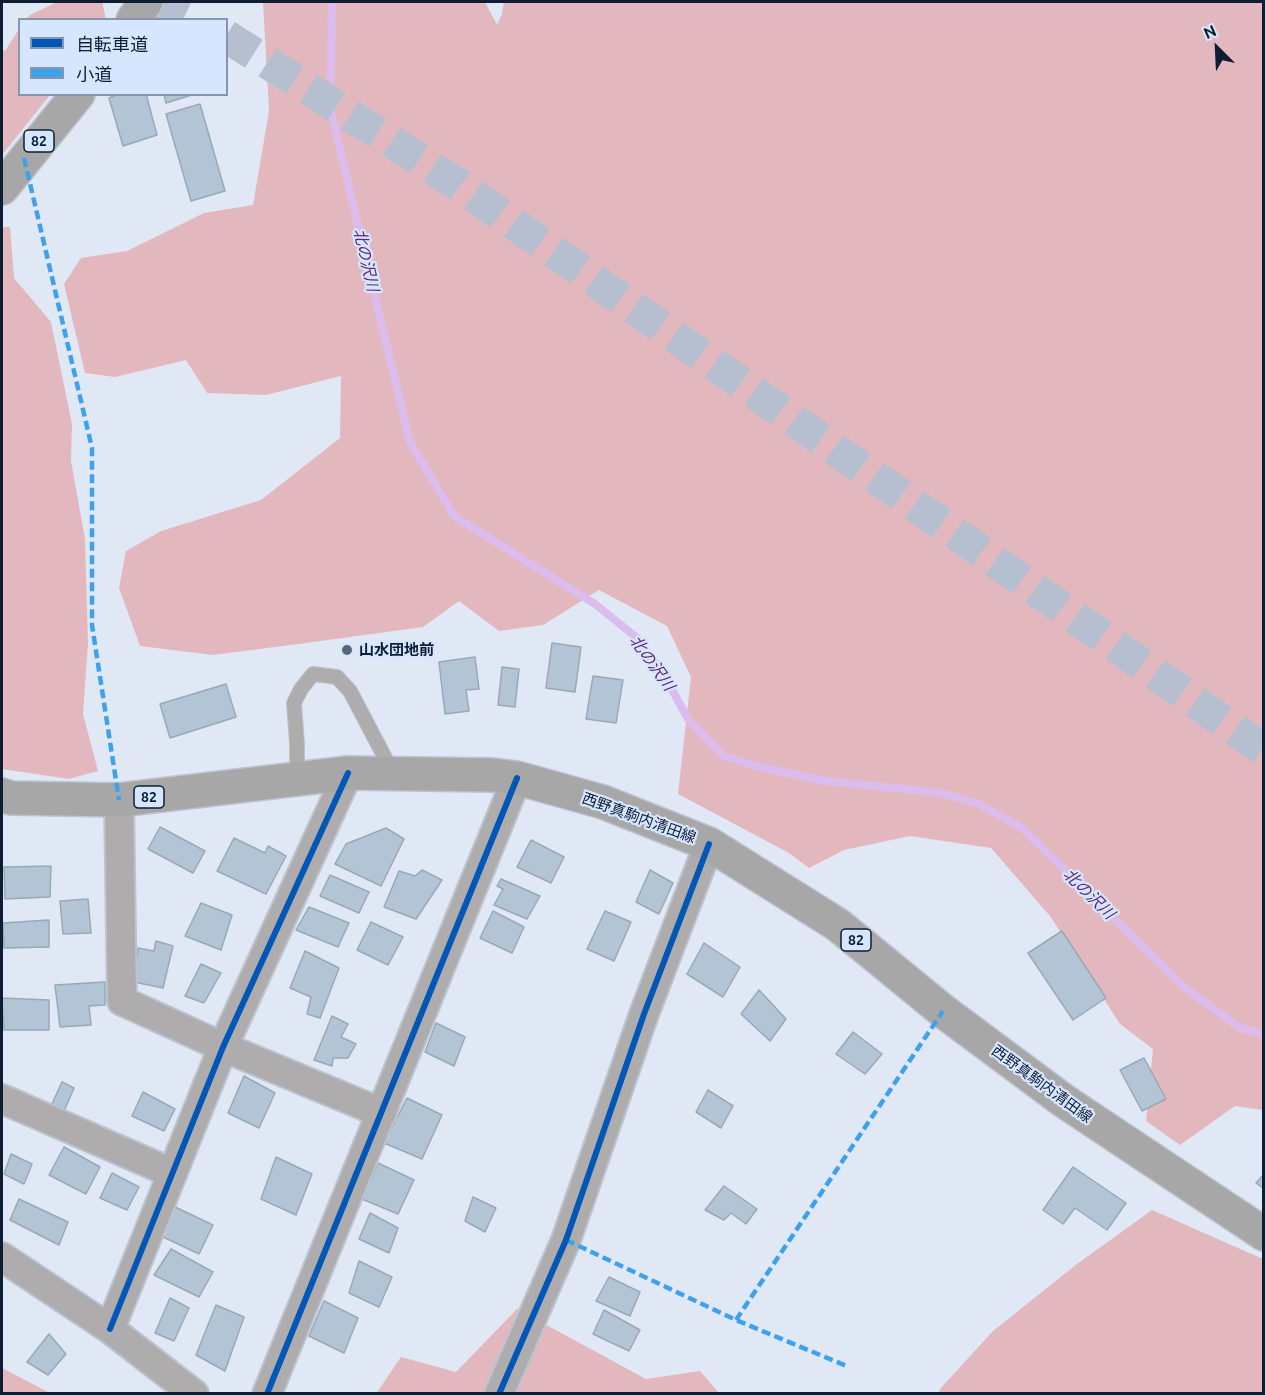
<!DOCTYPE html>
<html>
<head>
<meta charset="utf-8">
<style>
  body { margin:0 }
  #map { position:relative; width:1265px; height:1395px; overflow:hidden; background:#e0e8f6; font-family:Ubuntu,"Noto Sans JP",sans-serif }
  canvas { display:block }
  .frame { position:absolute; inset:0; border:3px solid #0f1d33; pointer-events:none }
  .legend { position:absolute; left:18px; top:18px; width:210px; height:78px; box-sizing:border-box; background:#d7e6ff; border:2px solid #8796ad; margin:0; padding:8px 10px; list-style:none; font-size:18px; color:#0f1d33 }
  .legend li { display:flex; align-items:center; gap:12px; height:30px }
  .legend b { width:30px; border:2px solid #8796ad }
  .north { position:absolute; left:1187px; top:18px; width:60px; height:60px; -webkit-text-stroke:4px #d7e6ff; paint-order:stroke; rotate:336deg; font-size:16px; font-weight:700; line-height:24px; text-align:center; color:#0f1d33 }
  .north::after { content:''; display:block; margin:auto; width:21px; height:27px; background:#0f1d33; clip-path:polygon(50% 0,100% 100%,50% 72%,0 100%) }
</style>
</head>
<body>
<div id="map">
<canvas width="1265" height="1395"></canvas>
<div class="frame"></div>
<ul class="legend">
<li><b style="height:8px;background:#0057b8"></b>自転車道</li>
<li><b style="height:8px;background:#3da2eb"></b>小道</li>
</ul>
<div class="north">N</div>
</div>
<script>
const context = document.querySelector('canvas').getContext('2d');
context.lineJoin = 'round';
function fillPath(path, color) { context.fillStyle = color; context.fill(path, 'evenodd'); }
const toPath = rows => new Path2D(rows.map(r => 'M' + r).join(''));
function stroke(path, color, width, dash) { context.strokeStyle = color; context.lineWidth = width; context.lineCap = dash ? 'butt' : 'round'; context.setLineDash(dash || []); context.stroke(path); }
function drawText(font, color, halo, rows, align = 'center') {
  context.font = font + ' Ubuntu,"Noto Sans JP",sans-serif'; context.lineWidth = 4.5; context.setLineDash([]); context.textBaseline = 'middle'; context.strokeStyle = halo; context.fillStyle = color; for (const [text, x, y, turn = 0] of rows) {
    context.save(); context.translate(x, y); context.rotate((+turn || 0) * Math.PI / 180); context.textAlign = isNaN(turn) ? turn : align; if (halo) context.strokeText(text, 0, 0); context.fillText(text, 0, 0); context.restore();
  }
}
const forest = toPath([
  [57,2,102,2,106,19,26,19,30,15],
  [263,2,485,2,497,25,502,14,504,2,1263,2,1263,1110,1235,1106,1180,1145,1146,1121,1153,1049,1120,1024,1050,916,991,848,910,836,844,850,809,868,789,853,678,794,691,677,667,626,599,590,543,625,499,631,459,601,423,627,306,643,213,655,140,646,119,588,126,551,161,531,261,500,340,438,341,376,266,395,207,393,186,360,115,377,85,373,64,284,81,258,127,251,204,213,253,205,269,111],
  [19,29,20,94,50,95,2,155,2,49,5,51],
  [2,227,10,227,14,278,51,322,72,424,71,461,85,539,88,644,83,714,98,771,69,779,2,769],
  [1152,1210,1263,1259,1263,1393,939,1393,940,1389,993,1331,1077,1264],
  [517,1309,646,1379,700,1371,719,1393,376,1394,401,1357,456,1372],
  [2,1368,50,1393,2,1393]
]);
const stream = toPath([
  [332,2,330,107,369,272,410,442,454,516,595,604,636,637,663,673,688,719,724,756,759,767,826,781,942,793,979,804,1022,828,1184,987,1240,1028,1264,1034]
]);
const building = toPath([
  [119,94,146,94,157,135,123,146,109,98,119,94],
  [164,94,195,94,166,103,164,94],
  [200,104,225,191,191,201,166,114,200,104],
  [552,643,581,647,575,692,546,688,552,643],
  [475,657,479,689,466,690,469,711,445,714,439,662,475,657],
  [502,667,519,669,515,707,498,705,502,667],
  [593,676,623,680,616,723,586,719,593,676],
  [226,684,236,717,170,738,160,704,226,684],
  [160,827,205,851,193,873,148,849,160,827],
  [386,828,404,839,381,886,335,864,346,844,386,828],
  [234,838,265,853,268,846,286,856,266,894,217,871,234,838],
  [531,840,564,857,551,883,517,867,531,840],
  [51,866,50,897,5,899,4,867,51,866],
  [422,870,442,880,416,919,384,907,399,871,415,876,422,870],
  [650,870,673,883,659,914,636,902,650,870],
  [330,875,369,892,359,913,320,896,330,875],
  [501,879,540,896,527,919,494,905,503,889,497,886,501,879],
  [88,899,91,933,63,934,60,901,88,899],
  [201,903,232,915,221,950,185,936,201,903],
  [309,907,349,923,338,947,296,930,309,907],
  [493,911,524,927,512,953,480,938,493,911],
  [605,911,631,922,614,961,587,949,605,911],
  [49,920,49,947,4,948,3,923,49,920],
  [371,922,403,937,388,965,357,950,371,922],
  [1062,931,1106,998,1073,1020,1028,953,1062,931],
  [156,941,173,946,163,988,134,982,138,948,154,951,156,941],
  [704,943,740,967,723,997,687,974,704,943],
  [305,951,339,968,320,1018,307,1014,311,997,290,988,305,951],
  [201,964,221,973,204,1003,185,996,201,964],
  [105,982,105,1005,89,1006,91,1025,60,1027,55,985,105,982],
  [759,990,786,1019,770,1041,741,1014,759,990],
  [2,998,49,1000,49,1030,4,1030,2,998],
  [332,1016,348,1024,341,1037,356,1044,348,1058,333,1058,332,1066,314,1060,332,1016],
  [436,1023,465,1037,454,1066,425,1052,436,1023],
  [853,1032,882,1054,865,1074,836,1054,853,1032],
  [1144,1058,1166,1099,1142,1111,1120,1070,1144,1058],
  [244,1076,275,1093,259,1128,228,1113,244,1076],
  [62,1082,74,1088,64,1111,51,1106,62,1082],
  [708,1090,733,1106,721,1128,696,1112,708,1090],
  [143,1092,175,1109,164,1131,132,1116,143,1092],
  [407,1098,442,1115,422,1159,384,1143,407,1098],
  [64,1147,100,1167,86,1194,49,1175,64,1147],
  [11,1154,32,1164,24,1184,4,1174,11,1154],
  [276,1157,312,1174,296,1215,261,1199,276,1157],
  [378,1163,414,1180,398,1214,362,1199,378,1163],
  [1073,1167,1126,1203,1107,1230,1075,1208,1063,1224,1043,1210,1073,1167],
  [112,1173,139,1187,127,1210,100,1198,112,1173],
  [1264,1174,1264,1189,1256,1183,1264,1174],
  [724,1186,757,1209,746,1224,731,1213,724,1220,705,1210,724,1186],
  [473,1197,496,1208,485,1232,465,1221,473,1197],
  [19,1199,68,1222,59,1245,10,1220,19,1199],
  [173,1206,213,1225,199,1254,161,1236,173,1206],
  [370,1213,398,1228,389,1253,359,1239,370,1213],
  [171,1249,213,1272,199,1297,154,1275,171,1249],
  [359,1261,392,1277,379,1307,349,1293,359,1261],
  [609,1277,640,1292,630,1316,596,1301,609,1277],
  [170,1298,189,1308,174,1341,155,1333,170,1298],
  [324,1301,358,1318,344,1353,309,1336,324,1301],
  [216,1305,244,1317,225,1371,196,1355,216,1305],
  [604,1310,640,1330,629,1351,593,1334,604,1310],
  [49,1334,66,1354,48,1375,27,1362,49,1334]
]);
const primaryTunnel = toPath([
  [155,2,195,20],
  [226,36,456,183,1264,750]
]);
const service = toPath([
  [297,779,297,744,294,703,301,689,313,674,337,677,350,691,393,773]
]);
const minor = toPath([
  [119,800,122,1001,223,1047,382,1113],
  [2,1099,172,1173],
  [2,1257,110,1329,194,1394],
  [110,1329,223,1047,348,773],
  [267,1394,517,778],
  [499,1394,566,1240,644,1014,709,844]
]);
const primary = toPath([
  [133,20,146,2],
  [2,188,78,94],
  [2,795,11,798,119,800,348,773,493,775,517,778,603,802,709,844,838,925,943,1011,1064,1101,1264,1234]
]);
const quiet = toPath([
  [24,158,92,448,92,625,119,800],
  [566,1240,736,1320,849,1367],
  [736,1320,943,1011]
]);
const cycleway = toPath([
  [110,1329,223,1047,348,773],
  [267,1394,517,778],
  [499,1394,566,1240,644,1014,709,844]
]);
const markers = [
  [347,650,6,"#586477"]
];
const shields = [
  [39,141,30],
  [149,797,30],
  [856,940,30]
];
const shieldNames = [
  ["82",39,141],
  ["82",149,797],
  ["82",856,940]
];
const poiNames = [
  ["山水団地前",359,650]
];
const streetNames = [
  ["西野真駒内清田線",639,818,20],
  ["西野真駒内清田線",1042,1084,36]
];
const waterNames = [
  ["北の沢川",366,260,77],
  ["北の沢川",652,663,54],
  ["北の沢川",1089,894,44]
];
fillPath(forest, '#e2b8be');
stroke(stream, '#dcbcec', 8);
fillPath(building, '#b3c5d4');
stroke(building, '#98a8b7', 1.5);
stroke(primaryTunnel, '#b6bfcf', 33, [33, 16]);
stroke(service, '#bcc4d1', 16);
stroke(minor, '#bcc4d1', 32);
stroke(primary, '#bcc4d1', 36);
stroke(service, '#aeacac', 14);
stroke(minor, '#aeacac', 28);
stroke(primary, '#a6a7a6', 33);
stroke(quiet, '#3da2eb', 4.5, [9, 4.5]);
stroke(cycleway, '#0057b8', 6);
for (const [x, y, r, color] of markers) { const dot = new Path2D(); dot.arc(x, y, r, 0, 2 * Math.PI); context.fillStyle = color; context.fill(dot); stroke(dot, '#d7e6ff', 2); }
for (const [x, y, w] of shields) { const box = new Path2D(); box.roundRect(x - w / 2, y - 11, w, 22, 4.5); context.fillStyle = '#d7e6ff'; context.fill(box); stroke(box, '#0f1d33', 1.5); }
drawText('bold 14px', '#0f1d33', null, shieldNames);
drawText('bold 15px', '#0f1d33', '#d7e6ff', poiNames, 'left');
drawText('15px', '#0f1d33', '#d7e6ff', streetNames);
drawText('italic 16px', '#622770', '#d7e6ff', waterNames);
</script>
</body>
</html>
